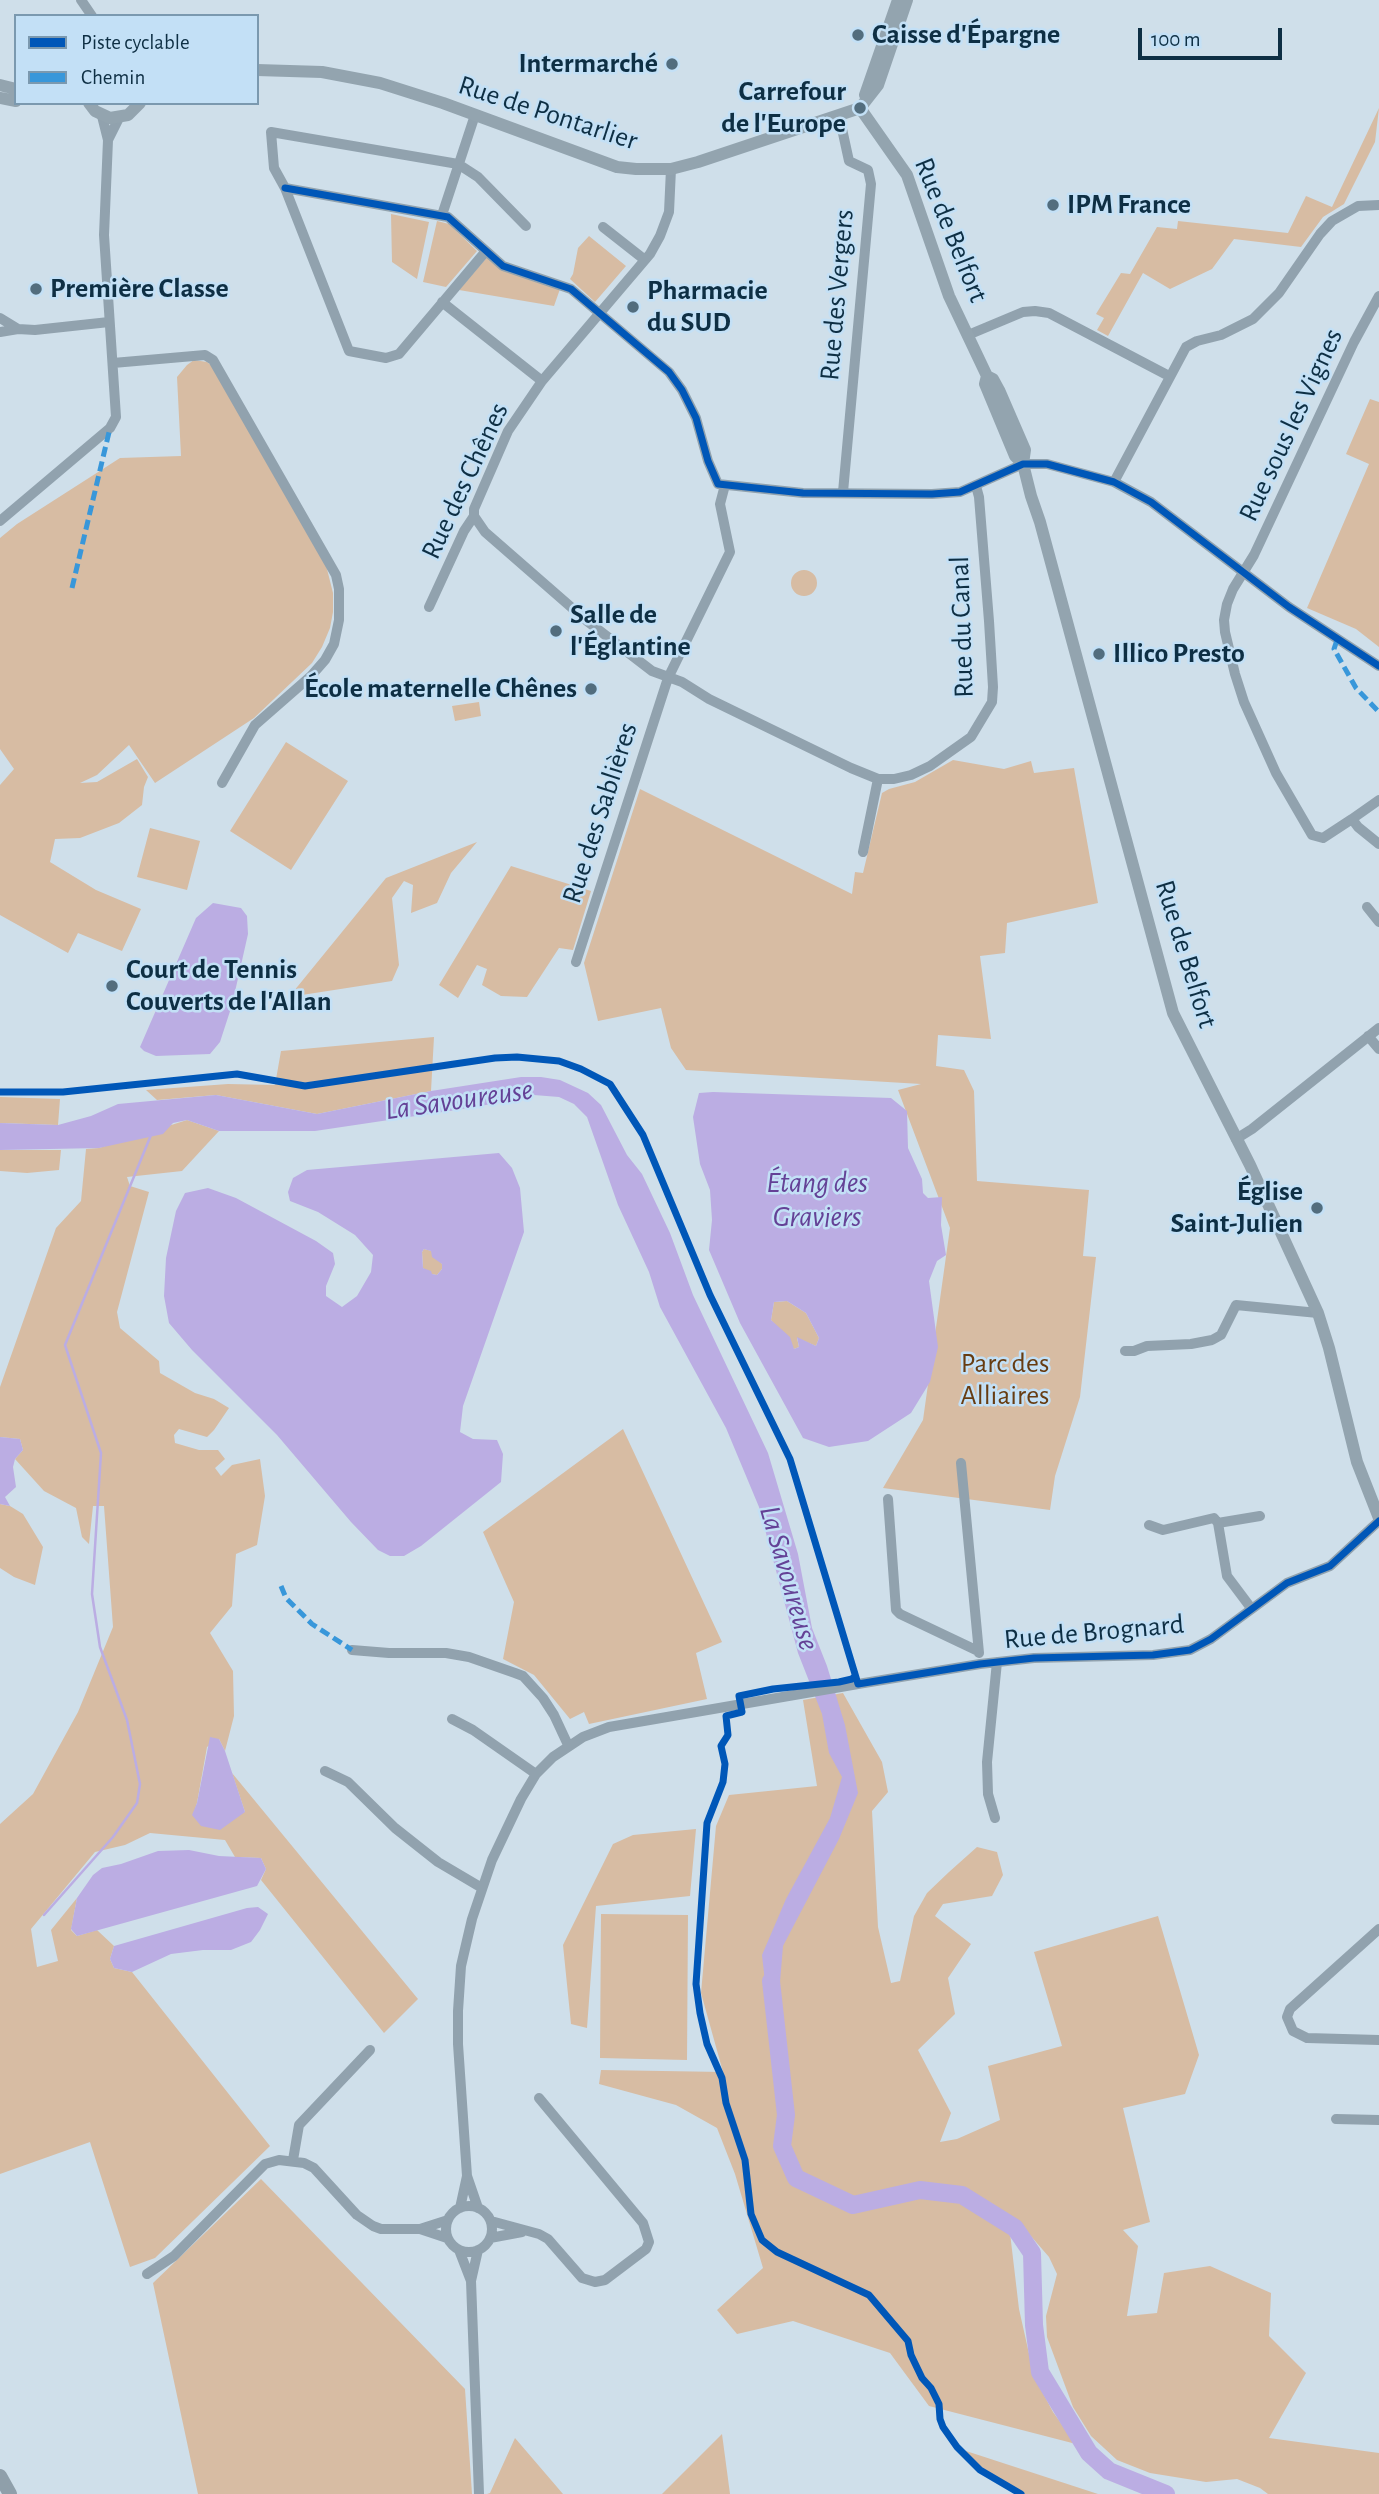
<!DOCTYPE html>
<html>
<head>
<meta charset="utf-8">
<style>
  body { margin:0 }
  #map { position:relative; width:1379px; height:2494px; overflow:hidden; background:#cfdfea; font-family:"Alegreya Sans",sans-serif }
  canvas { display:block }
  .legend { position:absolute; left:14px; top:14px; width:245px; height:91px; box-sizing:border-box; background:#c3e0f6; border:2px solid #7b99af; margin:0; padding:9px 12px; list-style:none; font-size:21px; color:#0e2f44 }
  .legend li { display:flex; align-items:center; gap:14px; height:35px }
  .legend b { width:35px; border:2px solid #7b99af }
  .scale { position:absolute; left:1138px; top:28px; width:144px; height:32px; box-sizing:border-box; border:4px solid #0e2f44; border-top:0; padding-left:9px; font-size:21px; line-height:24px; white-space:nowrap; color:#0e2f44; -webkit-text-stroke:5px #c3e0f6; paint-order:stroke }
</style>
</head>
<body>
<div id="map">
<canvas width="1379" height="2494"></canvas>
<ul class="legend">
<li><b style="height:9px;background:#0057b8"></b>Piste cyclable</li>
<li><b style="height:9px;background:#3897da"></b>Chemin</li>
</ul>
<div class="scale">100 m</div>
</div>
<script>
const context = document.querySelector('canvas').getContext('2d');
context.lineJoin = 'round';
function fillPath(path, color) { context.fillStyle = color; context.fill(path, 'evenodd'); }
const toPath = rows => new Path2D(rows.map(r => 'M' + r).join(''));
function stroke(path, color, width, dash) { context.strokeStyle = color; context.lineWidth = width; context.lineCap = dash ? 'butt' : 'round'; context.setLineDash(dash || []); context.stroke(path); }
function drawText(font, color, halo, rows, align = 'center') {
  context.font = font + ' "Alegreya Sans",sans-serif'; context.lineWidth = 5; context.setLineDash([]); context.textBaseline = 'middle'; context.strokeStyle = halo; context.fillStyle = color; for (const [text, x, y, turn = 0] of rows) {
    context.save(); context.translate(x, y); context.rotate((+turn || 0) * Math.PI / 180); context.textAlign = isNaN(turn) ? turn : align; if (halo) context.strokeText(text, 0, 0); context.fillText(text, 0, 0); context.restore();
  }
}
const green = toPath([
  [1379,108,1375,142,1344,204,1323,217,1301,247,1234,239,1212,269,1170,289,1143,273,1108,336,1097,330,1104,318,1096,314,1121,273,1130,274,1157,227,1177,229,1178,221,1288,233,1306,196,1332,207],
  [391,214,429,222,417,279,392,262],
  [437,221,449,224,477,251,446,287,423,282],
  [589,236,626,266,595,302,570,279,573,274,578,248],
  [488,256,560,289,554,306,459,290],
  [194,360,207,362,212,366,326,565,333,593,333,612,330,628,322,647,312,663,254,718,155,783,129,745,97,775,80,783,97,782,137,759,148,777,144,787,142,805,119,823,80,838,55,839,50,862,96,890,141,909,122,951,78,933,68,953,0,915,0,785,14,769,0,749,0,538,17,524,120,458,181,456,177,377,187,365],
  [1370,399,1379,402,1379,647,1356,629,1307,608,1369,464,1346,454],
  '791 583a13 13 0 1 1 26 0a13 13 0 1 1-26 0Z',
  [479,702,481,716,455,721,452,706],
  [286,742,348,781,291,870,230,831],
  [953,760,1004,769,1031,761,1034,773,1074,768,1098,903,1007,923,1005,953,980,956,991,1039,938,1035,936,1066,964,1070,974,1091,977,1181,1089,1190,1083,1256,1096,1257,1080,1397,1055,1476,1050,1510,883,1488,923,1420,950,1228,898,1090,921,1084,686,1070,671,1048,661,1008,598,1021,584,963,640,789,852,894,855,872,863,873,882,793,889,789,915,782],
  [150,828,200,841,187,890,137,877],
  [477,842,451,873,437,903,411,913,413,885,404,881,392,898,399,965,392,981,289,997,386,878],
  [511,866,591,891,573,950,559,948,527,997,501,996,482,985,487,969,477,965,458,998,439,985],
  [434,1037,431,1091,317,1114,216,1095,157,1100,146,1090,228,1084,275,1085,281,1051],
  [0,1097,60,1099,58,1125,0,1123],
  [187,1120,219,1131,182,1171,127,1177,130,1186,149,1192,117,1312,120,1328,159,1361,160,1373,195,1393,214,1399,229,1408,214,1430,207,1437,179,1429,174,1435,175,1443,199,1450,218,1450,225,1459,215,1468,221,1476,232,1465,260,1459,265,1496,257,1545,236,1554,232,1606,210,1633,233,1671,234,1716,225,1751,219,1739,207,1747,197,1803,193,1815,245,1812,232,1773,418,1999,384,2033,261,1880,266,1869,261,1858,235,1857,225,1840,150,1833,125,1845,95,1852,31,1929,37,1967,58,1961,51,1930,77,1898,71,1930,77,1936,97,1930,114,1946,110,1959,114,1968,132,1972,270,2146,155,2258,130,2267,90,2142,0,2174,0,1824,33,1794,78,1712,113,1627,104,1506,93,1506,89,1544,82,1537,76,1508,44,1491,15,1459,23,1450,20,1439,0,1437,0,1387,56,1228,81,1201,86,1149,99,1148],
  [0,1150,61,1150,59,1170,27,1173,0,1171],
  [424,1249,432,1251,442,1264,442,1269,437,1275,431,1274,423,1268,422,1252],
  [787,1301,806,1313,819,1338,816,1346,797,1338,799,1347,794,1349,771,1320,774,1302],
  [623,1429,722,1642,696,1653,707,1699,589,1724,584,1712,570,1719,534,1675,503,1659,514,1602,483,1532],
  [0,1504,10,1506,23,1514,43,1547,35,1585,14,1577,0,1568],
  [843,1693,882,1762,888,1792,872,1811,878,1927,891,1983,900,1981,914,1916,927,1893,949,1872,977,1847,997,1852,1003,1875,992,1896,943,1904,935,1916,971,1944,948,1978,955,2014,918,2050,951,2113,940,2142,957,2139,1000,2120,988,2066,1062,2046,1034,1952,1158,1916,1199,2055,1185,2094,1123,2108,1150,2222,1123,2230,1138,2246,1127,2316,1157,2313,1164,2273,1210,2266,1271,2293,1269,2336,1306,2373,1269,2438,1379,2453,1379,2494,1268,2494,1260,2488,1237,2479,1206,2482,1150,2473,1117,2460,1091,2436,1073,2407,1047,2337,1046,2316,1057,2274,1049,2257,1023,2227,1010,2233,1019,2309,1034,2376,1053,2412,1076,2444,929,2406,890,2353,793,2321,737,2334,717,2310,763,2268,735,2174,717,2128,676,2105,599,2084,601,2070,723,2072,701,1993,716,1826,729,1795,817,1786,803,1700],
  [696,1829,690,1896,596,1906,587,2028,571,2024,563,1945,613,1844,633,1835],
  [601,1914,688,1915,687,2060,600,2058],
  [261,2179,465,2389,472,2494,198,2494,153,2283],
  [722,2434,730,2494,662,2494],
  [515,2438,563,2494,487,2494,490,2493],
  [963,2450,1098,2494,1020,2494,982,2470]
]);
const water = toPath([
  [213,903,241,908,247,916,248,934,232,1005,220,1042,210,1054,156,1056,144,1051,140,1047,196,918],
  [521,1077,541,1077,560,1080,588,1093,601,1105,627,1155,642,1174,670,1233,693,1295,768,1453,798,1554,812,1628,827,1666,845,1725,858,1793,839,1839,783,1946,778,2006,767,2000,762,1955,786,1899,830,1818,842,1777,829,1753,822,1714,798,1653,759,1507,726,1428,660,1307,649,1272,618,1205,587,1117,574,1104,559,1097,534,1095,476,1107,315,1131,219,1131,187,1120,173,1123,163,1134,99,1148,0,1150,0,1123,58,1125,91,1116,118,1104,216,1095,317,1114,431,1091],
  [713,1092,891,1098,907,1111,908,1148,922,1179,923,1193,928,1198,942,1197,941,1225,946,1255,937,1261,929,1281,938,1347,930,1382,911,1413,868,1441,829,1447,803,1438,740,1323,709,1250,712,1220,710,1190,700,1164,693,1117,699,1093],
  [787,1301,806,1313,819,1338,816,1346,797,1337,799,1347,794,1349,790,1337,771,1320,774,1302],
  [499,1153,512,1168,520,1188,524,1232,463,1406,460,1432,473,1439,497,1440,503,1454,501,1482,421,1546,404,1556,390,1556,378,1550,351,1522,277,1435,192,1350,169,1323,164,1296,166,1258,176,1211,185,1193,208,1188,236,1198,316,1241,333,1253,335,1264,326,1286,326,1296,342,1307,357,1296,371,1272,373,1255,355,1235,318,1212,290,1201,288,1192,293,1178,307,1170],
  [424,1249,431,1251,432,1257,442,1264,442,1269,437,1275,432,1274,431,1271,423,1268,422,1252],
  [0,1437,20,1439,23,1450,15,1459,13,1467,16,1487,5,1497,10,1506,0,1504],
  [210,1737,219,1739,225,1751,245,1812,220,1830,201,1826,192,1815,197,1803],
  [189,1850,219,1856,261,1858,266,1869,257,1886,77,1936,71,1929,77,1898,93,1875,102,1868,121,1864,158,1851],
  [258,1907,268,1914,260,1930,251,1942,231,1950,203,1950,171,1954,132,1972,114,1968,110,1959,114,1946,247,1908]
]);
const stream = toPath([
  [44,1915,113,1837,137,1803,140,1784,127,1720,100,1647,92,1594,101,1453,65,1345,151,1135]
]);
const river = toPath([
  [771,1981,786,2115,782,2146,796,2178,853,2205,920,2190,962,2195,1015,2228,1032,2253,1034,2325,1040,2372,1089,2453,1109,2471,1166,2494]
]);
const minor = toPath([
  [81,0,92,16],
  [839,115,849,161,868,170,871,184,843,492],
  [108,140,119,118],
  [285,188,448,217,503,266,571,289,669,372,682,390,696,418,708,461,718,484,803,493,932,494,960,492,1023,464,1047,464,1114,482,1151,502,1289,607,1379,666],
  [442,215,475,115],
  [603,227,645,260],
  [486,251,399,354,386,358,349,351,285,188,274,168,271,132,458,164,478,177,526,226],
  [442,302,542,381],
  [0,318,18,329,35,330,109,322],
  [0,332,18,329],
  [968,335,1023,312,1035,311,1049,313,1169,376],
  [113,363,205,355,213,360,336,575,339,589,339,620,334,644,325,660,311,676,255,725,222,783],
  [1114,482,1186,347,1197,341,1221,335,1253,319,1279,293,1320,234,1332,221,1358,206,1379,205],
  [474,516,485,532,587,621,652,671,682,682,709,699,851,768,878,779,894,779,911,775,930,766,971,737,992,702,993,687,989,621,979,497,976,486],
  [0,521,110,428,116,417,104,235,108,140,102,116],
  [429,607,464,531,474,516,474,509,508,431,542,381,650,254,660,236,669,212,671,169],
  [1379,800,1352,819,1358,827,1379,844],
  [1352,819,1323,838,1312,835,1276,773,1244,702,1235,674,1225,632,1224,620,1227,604,1233,589,1254,555,1354,342,1379,296],
  [863,852,878,779],
  [1367,907,1379,922],
  [576,962,668,678,730,552,720,504,725,485],
  [1368,1036,1379,1049],
  [1236,1139,1252,1129,1379,1028],
  [1125,1351,1134,1351,1147,1346,1191,1344,1212,1340,1221,1335,1236,1305,1318,1313],
  [961,1463,979,1653],
  [888,1499,896,1610,900,1614,978,1651],
  [1218,1523,1260,1516],
  [1149,1525,1163,1530,1214,1518,1218,1523,1227,1576,1251,1608],
  [352,1650,389,1653,446,1653,469,1657,515,1673,523,1676,543,1698,554,1715,568,1745],
  [452,1719,473,1730,536,1774],
  [325,1771,348,1782,395,1828,438,1862,482,1888],
  [995,1818,988,1794,987,1762,997,1662],
  [1379,1929,1290,2009,1287,2017,1293,2031,1307,2038,1379,2040],
  [1336,2119,1379,2120],
  [293,2160,299,2125,370,2050],
  '446 2229a23 23 0 1 1 46 0a23 23 0 1 1-46 0Z',
  [460,2208,467,2176],
  [478,2208,467,2176,458,2044,458,2011,461,1966,472,1919,492,1860,521,1799,536,1774,553,1757,583,1737,609,1727,858,1684,980,1664,1034,1658,1153,1655,1190,1650,1211,1639,1287,1583,1330,1566,1379,1521],
  [491,2221,539,2234,548,2239,582,2278,595,2282,605,2280,646,2249,649,2242,643,2223,539,2098],
  [420,2229,448,2220],
  [490,2238,522,2232],
  [459,2250,471,2281],
  [478,2250,471,2281,479,2494],
  [147,2274,174,2256,265,2164,279,2160,304,2163,314,2168,357,2215,373,2226,381,2229,420,2229,447,2238]
]);
const major = toPath([
  [257,70,322,72,380,83,443,103,617,167,636,169,671,169,698,162,860,108],
  [0,85,16,89],
  [865,95,898,0],
  [0,98,16,101],
  [89,103,95,111,110,118,128,115,140,103],
  [860,108,907,175,949,296,987,376,993,379,999,390,1025,450,1023,464,1031,496,1040,522,1173,1013,1250,1165,1318,1313,1329,1348,1357,1462,1379,1518],
  [860,108,878,85,907,0],
  [987,376,985,384,1015,456,1023,464]
]);
const highway = toPath([
  [0,2476,10,2494]
]);
const quiet = toPath([
  [72,588,110,428],
  [1337,640,1334,649,1356,688,1379,712],
  [281,1586,286,1598,312,1624,352,1650]
]);
const cycleway = toPath([
  [285,188,448,217,503,266,571,289,669,372,682,390,696,418,708,461,718,484,803,493,932,494,960,492,1023,464,1047,464,1114,482,1151,502,1289,607,1379,666],
  [0,1092,63,1092,237,1074,305,1086,495,1058,517,1057,559,1061,581,1069,610,1084,643,1135,710,1295,790,1459,858,1684,980,1664,1034,1658,1153,1655,1190,1650,1211,1639,1287,1583,1330,1566,1379,1521],
  [855,1676,852,1679,839,1682,773,1689,739,1696,742,1712,726,1716,728,1735,721,1746,725,1764,723,1782,707,1823,696,1984,700,2013,707,2044,722,2078,726,2103,745,2160,751,2214,762,2240,777,2252,869,2295,908,2341,911,2355,922,2378,931,2388,939,2404,940,2419,943,2427,957,2447,980,2470,1021,2494]
]);
const markers = [
  [858,35,7,"#526d7e"],
  [672,64,7,"#526d7e"],
  [860,108,7,"#526d7e"],
  [1053,205,7,"#526d7e"],
  [36,289,7,"#526d7e"],
  [633,307,7,"#526d7e"],
  [556,631,7,"#526d7e"],
  [1099,654,7,"#526d7e"],
  [591,689,7,"#526d7e"],
  [112,986,7,"#526d7e"],
  [1317,1208,7,"#526d7e"]
];
const poiNames = [
  ["Caisse d'Épargne",872,35],
  ["Intermarché",658,64,"right"],
  ["Carrefour",846,92,"right"],
  ["de l'Europe",846,124,"right"],
  ["IPM France",1067,205],
  ["Première Classe",50,289],
  ["Pharmacie",647,291],
  ["du SUD",647,323],
  ["Salle de",570,615],
  ["l'Églantine",570,647],
  ["Illico Presto",1113,654],
  ["École maternelle Chênes",577,689,"right"],
  ["Court de Tennis",126,970],
  ["Couverts de l'Allan",126,1002],
  ["Église",1303,1192,"right"],
  ["Saint-Julien",1303,1224,"right"]
];
const streetNames = [
  ["Rue de Pontarlier",548,113,18],
  ["Rue de Belfort",951,230,68],
  ["Rue des Vergers",837,295,-85],
  ["Rue sous les Vignes",1291,425,-65],
  ["Rue des Chênes",465,481,-65],
  ["Rue du Canal",962,627,-92],
  ["Rue des Sablières",600,813,-72],
  ["Rue de Belfort",1186,954,73],
  ["Rue de Brognard",1094,1632,-5]
];
const parkNames = [
  ["Parc des",1005,1364],
  ["Alliaires",1005,1396]
];
const waterNames = [
  ["La Savoureuse",459,1100,-8],
  ["Étang des",817,1183],
  ["Graviers",817,1217],
  ["La Savoureuse",789,1578,74]
];
fillPath(green, '#d7bca3');
fillPath(water, '#bbade3');
stroke(stream, '#bbade3', 2.5);
stroke(river, '#bbade3', 18);
stroke(minor, '#91a2ae', 10);
stroke(major, '#93a4af', 12);
stroke(highway, '#8f9faa', 14);
stroke(quiet, '#3897da', 5, [10, 5]);
stroke(cycleway, '#0057b8', 7);
for (const [x, y, r, color] of markers) { const dot = new Path2D(); dot.arc(x, y, r, 0, 2 * Math.PI); context.fillStyle = color; context.fill(dot); stroke(dot, '#c3e0f6', 2.5); }
drawText('bold 28px', '#0e2f44', '#c3e0f6', poiNames, 'left');
drawText('28px', '#0e2f44', '#c3e0f6', streetNames);
drawText('28px', '#673c11', '#c3e0f6', parkNames);
drawText('italic 30px', '#644196', '#c3e0f6', waterNames);
</script>
</body>
</html>
